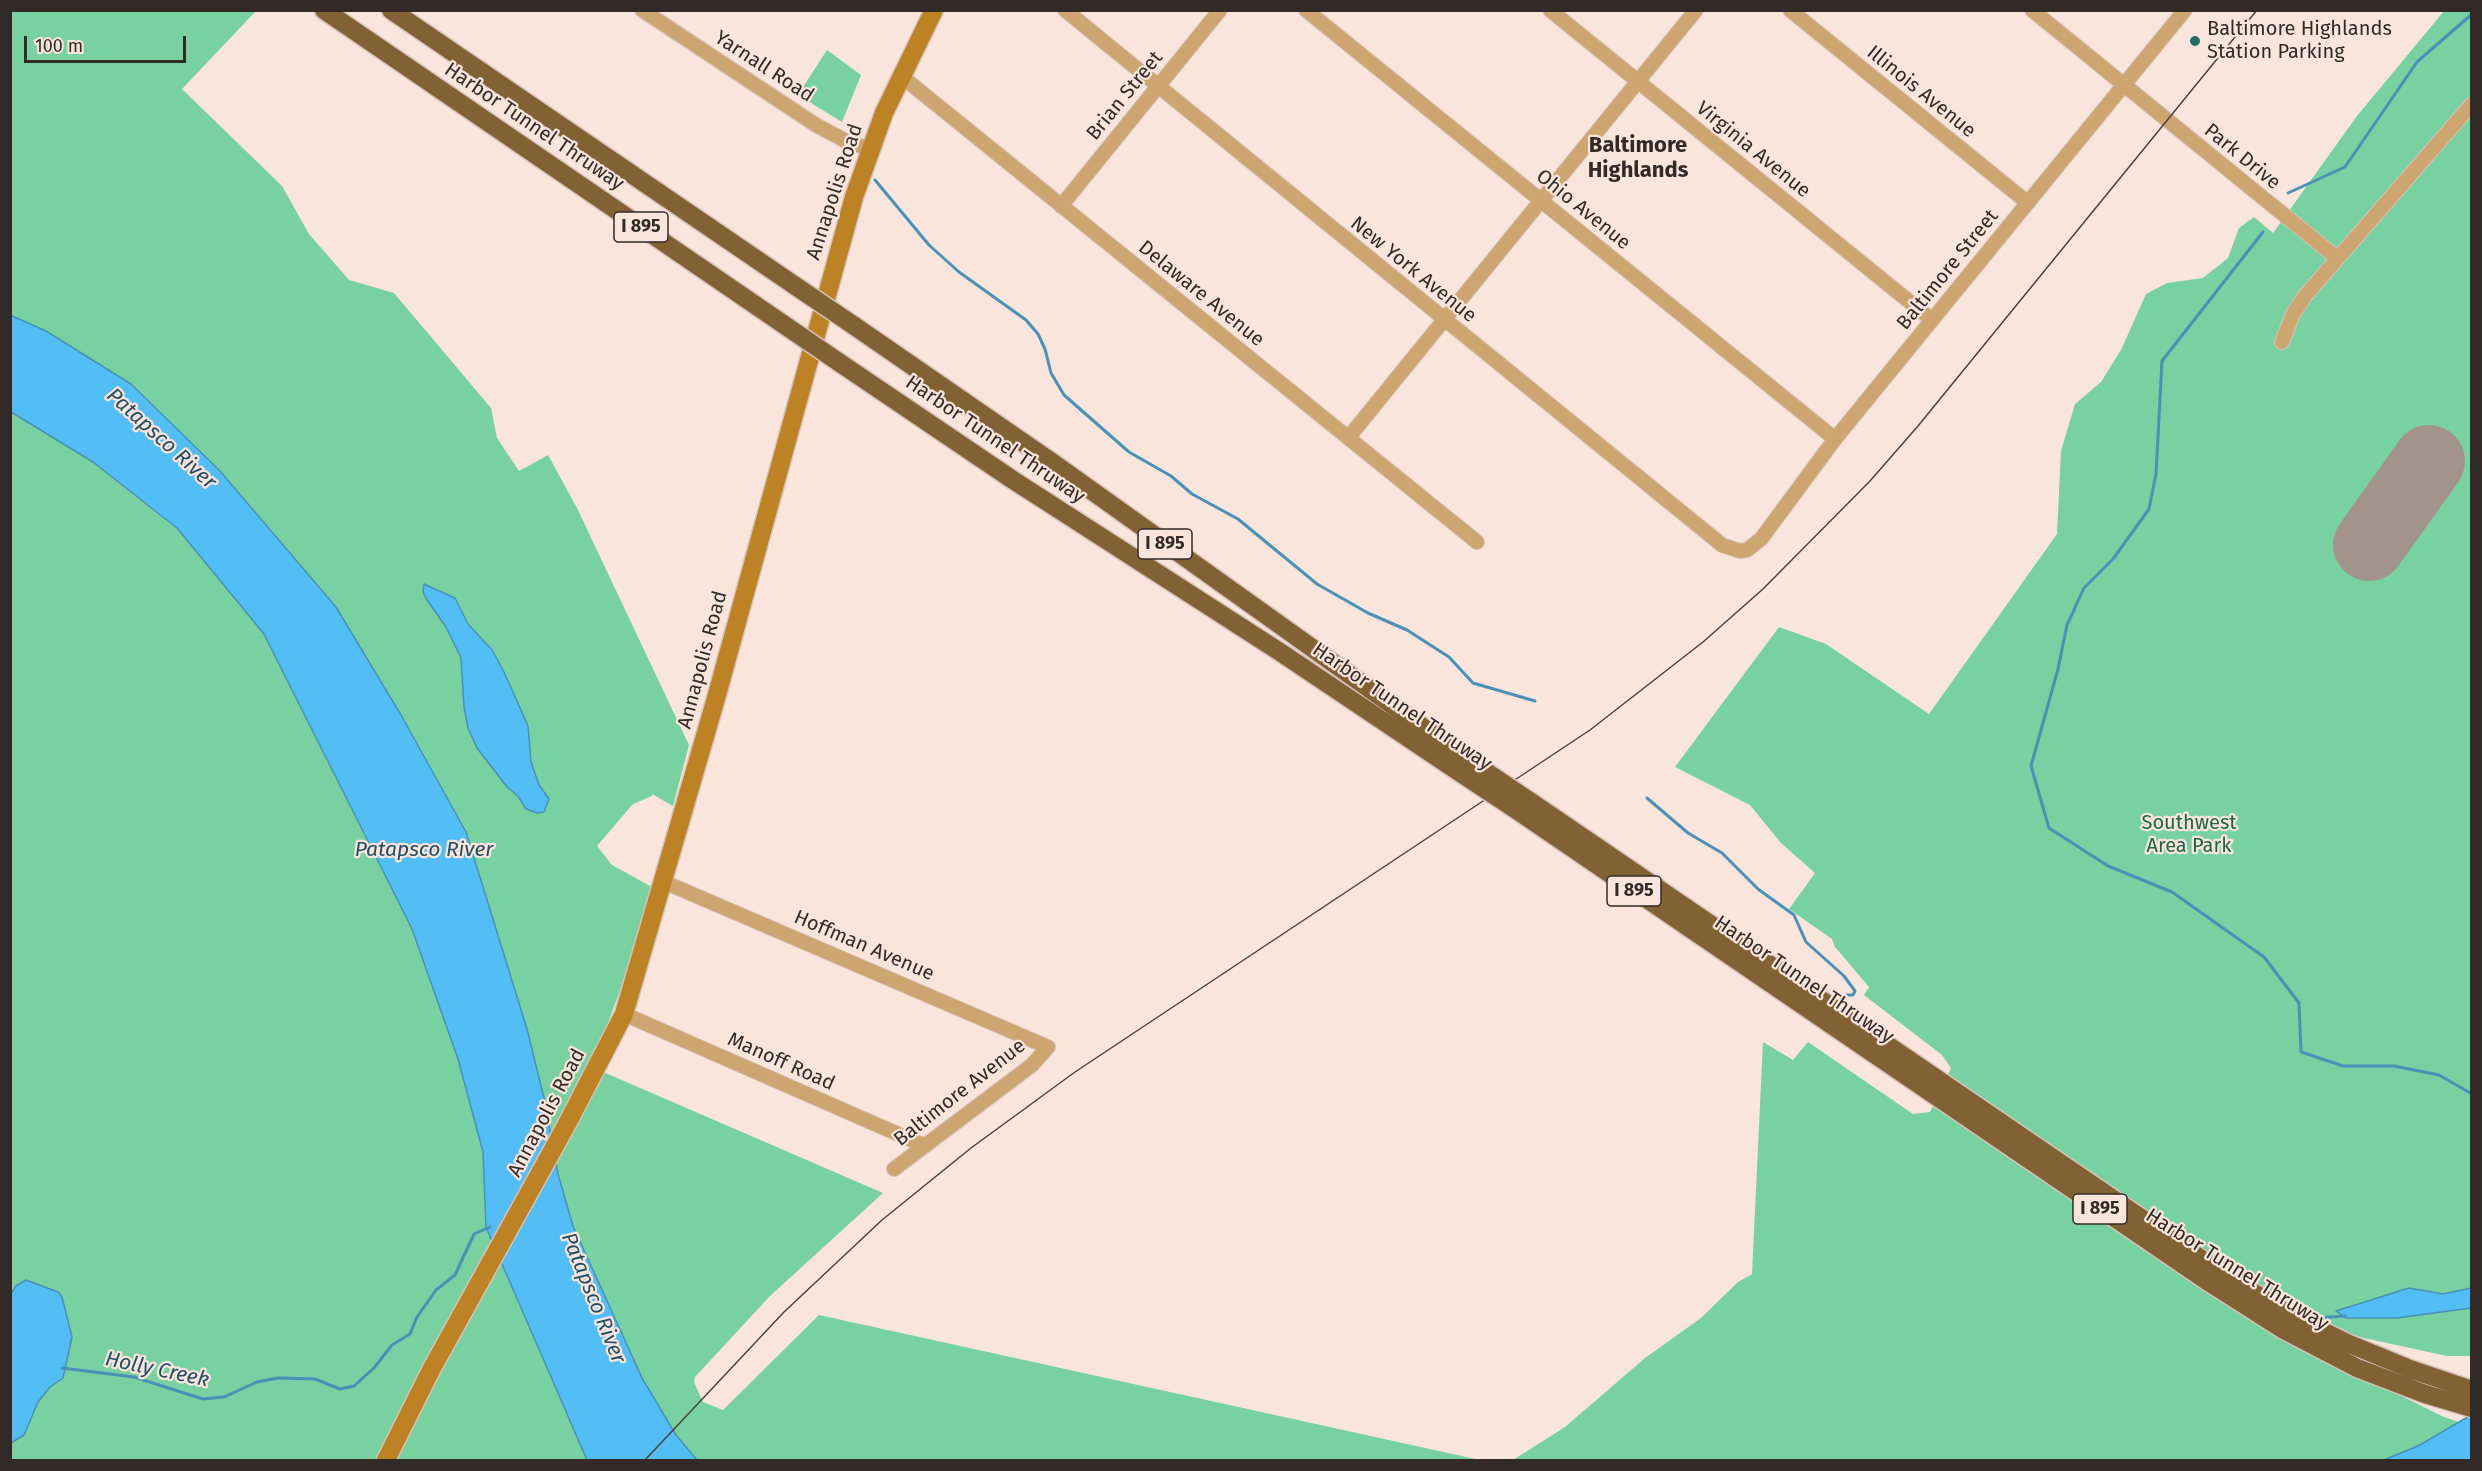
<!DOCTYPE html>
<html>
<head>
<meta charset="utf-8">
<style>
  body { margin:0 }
  #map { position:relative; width:2482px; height:1471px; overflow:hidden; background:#f9e5dc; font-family:"Fira Sans",sans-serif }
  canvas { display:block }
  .frame { position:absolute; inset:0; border:12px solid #322a27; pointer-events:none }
  .scale { position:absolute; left:24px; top:36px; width:162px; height:27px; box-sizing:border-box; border:3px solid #322a27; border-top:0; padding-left:8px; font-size:18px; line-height:21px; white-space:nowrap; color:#322a27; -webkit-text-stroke:4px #f9e5dc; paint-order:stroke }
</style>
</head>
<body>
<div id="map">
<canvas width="2482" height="1471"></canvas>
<div class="frame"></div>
<div class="scale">100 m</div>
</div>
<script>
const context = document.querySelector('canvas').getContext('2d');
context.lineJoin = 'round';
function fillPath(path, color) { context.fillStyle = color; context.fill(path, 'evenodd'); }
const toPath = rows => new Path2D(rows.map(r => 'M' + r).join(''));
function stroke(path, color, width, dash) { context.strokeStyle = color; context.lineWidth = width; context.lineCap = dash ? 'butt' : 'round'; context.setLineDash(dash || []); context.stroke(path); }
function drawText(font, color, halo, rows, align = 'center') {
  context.font = font + ' "Fira Sans",sans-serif'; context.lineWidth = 4.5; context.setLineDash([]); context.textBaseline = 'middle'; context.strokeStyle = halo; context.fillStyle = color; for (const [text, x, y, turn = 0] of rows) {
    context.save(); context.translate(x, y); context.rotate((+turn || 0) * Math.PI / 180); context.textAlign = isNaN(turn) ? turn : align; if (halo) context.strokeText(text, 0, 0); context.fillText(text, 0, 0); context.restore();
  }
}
const green = toPath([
  [10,11,256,11,182,89,282,186,309,234,349,280,394,293,491,408,497,438,519,471,548,455,577,508,689,745,673,806,652,794,652,796,633,804,597,846,612,865,652,887,625,977,605,1031,587,1065,883,1193,770,1296,695,1377,694,1382,703,1402,723,1410,819,1315,1480,1460,11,1460],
  [2444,11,2471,11,2471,1356,2447,1356,2341,1333,2319,1355,2444,1417,2471,1426,2471,1460,1513,1460,1565,1427,1645,1358,1701,1318,1738,1282,1752,1274,1763,1042,1793,1060,1808,1042,1913,1114,1930,1112,1951,1068,1942,1055,1864,995,1869,987,1835,947,1832,939,1789,909,1815,873,1781,843,1750,805,1675,767,1779,627,1826,644,1929,714,2057,534,2061,451,2075,404,2101,382,2121,350,2146,294,2167,283,2203,278,2228,258,2239,228,2254,217,2273,233,2357,116],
  [2409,1288,2464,1308,2397,1318,2337,1311],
  [827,50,861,75,842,122,798,95]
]);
const water = toPath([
  [10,315,46,331,131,384,219,470,336,607,401,715,466,832,527,1029,544,1098,558,1174,573,1226,642,1378,676,1435,697,1460,587,1460,486,1227,483,1152,458,1059,412,929,264,634,177,528,93,462,11,412,10,315],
  [424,584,455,598,468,624,492,650,504,672,528,726,531,762,539,785,549,799,544,812,537,813,526,809,518,796,507,787,477,748,468,728,464,707,461,658,446,627,427,600,423,592,424,584],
  [26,1280,58,1292,62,1297,72,1337,63,1378,50,1387,38,1402,24,1435,11,1443,11,1294,16,1286,26,1280],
  [2409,1288,2443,1294,2471,1288,2471,1308,2397,1318,2346,1318,2336,1311,2409,1288],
  [2471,1415,2471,1460,2384,1460,2420,1445,2471,1415]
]);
const stream = toPath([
  [875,180,929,245,959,272,1026,320,1038,334,1045,349,1051,373,1064,395,1129,452,1171,476,1192,494,1238,519,1317,584,1368,613,1407,630,1449,657,1473,683,1535,701],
  [2288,193,2345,167,2417,62,2472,14],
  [2263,232,2162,361,2156,474,2149,509,2113,559,2084,588,2067,625,2058,669,2031,766,2049,828,2108,866,2172,892,2264,957,2299,1003,2301,1052,2343,1066,2394,1066,2439,1075,2472,1094],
  [1647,798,1688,833,1722,853,1758,889,1794,915,1806,942,1844,976,1855,991,1853,995,1847,995,1838,1002],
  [2315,1318,2345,1316],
  [62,1368,134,1377,203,1399,224,1397,257,1382,278,1378,315,1379,340,1389,354,1386,374,1368,392,1345,410,1334,417,1317,436,1290,455,1275,474,1234,490,1227]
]);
const runway = toPath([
  [2369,545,2429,461]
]);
const minor = toPath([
  [642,10,816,125,846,141,869,149],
  [1065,10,1722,545,1740,551,1747,550,1761,539,1835,439,2185,10],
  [1306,10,1835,439],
  [1550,10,1932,320],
  [1790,10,2028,203],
  [2032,10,2337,258],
  [900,75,1477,542],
  [1061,206,1220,10],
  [2282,342,2293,314,2305,296,2472,104],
  [1348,438,1696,10],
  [664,882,1048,1047,1032,1065,894,1169],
  [624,1014,923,1145]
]);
const secondary = toPath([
  [386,1460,431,1370,567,1124,624,1014,715,702,854,197,884,113,934,10]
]);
const motorway = toPath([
  [324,10,783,324],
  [391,10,794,285],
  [853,325,1053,463,1476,765],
  [840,363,1013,480,1280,652,1462,774],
  [1531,802,2226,1276,2287,1313,2347,1343,2410,1369,2472,1390],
  [1518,811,2210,1283,2282,1329,2357,1368,2425,1394,2472,1408]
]);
const tram = toPath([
  [645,1460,784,1312,882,1220,971,1148,1075,1072,1590,730,1703,642,1763,589,1870,481,1918,426,2257,10]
]);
const motorwayBridge = toPath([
  [794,285,853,325],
  [783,324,840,363],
  [1476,765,1531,802],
  [1462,774,1518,811]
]);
const markers = [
  [2195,41,6,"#236d69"]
];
const shields = [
  [641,227,54],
  [1165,544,54],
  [1634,891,54],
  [2100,1209,54]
];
const shieldNames = [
  ["I 895",641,227],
  ["I 895",1165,544],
  ["I 895",1634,891],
  ["I 895",2100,1209]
];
const poiNames = [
  ["Baltimore Highlands",2207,29],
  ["Station Parking",2207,52]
];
const streetNames = [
  ["Yarnall Road",764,67,33],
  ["Illinois Avenue",1921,92,39],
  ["Brian Street",1125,96,-51],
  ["Harbor Tunnel Thruway",534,127,34],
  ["Virginia Avenue",1753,150,39],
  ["Park Drive",2242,157,39],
  ["Annapolis Road",835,192,-72],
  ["Ohio Avenue",1583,210,39],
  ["New York Avenue",1413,270,39],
  ["Baltimore Street",1948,270,-51],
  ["Delaware Avenue",1201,294,39],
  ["Harbor Tunnel Thruway",995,440,34],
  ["Annapolis Road",703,660,-75],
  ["Harbor Tunnel Thruway",1402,707,34],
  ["Hoffman Avenue",864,946,23],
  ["Harbor Tunnel Thruway",1804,980,34],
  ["Manoff Road",781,1062,24],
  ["Baltimore Avenue",960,1093,-38],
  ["Annapolis Road",547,1113,-62],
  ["Harbor Tunnel Thruway",2237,1270,32]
];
const parkNames = [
  ["Southwest",2189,823],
  ["Area Park",2189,846]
];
const waterNames = [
  ["Patapsco River",161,439,42],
  ["Patapsco River",424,850],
  ["Patapsco River",593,1298,68],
  ["Holly Creek",157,1370,12]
];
const quarterNames = [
  ["Baltimore",1638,146],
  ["Highlands",1638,171]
];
fillPath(green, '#78d1a0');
fillPath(water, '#53bdf5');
stroke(water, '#4991b7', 1.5);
stroke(stream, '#4991b7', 3);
stroke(runway, '#a2948d', 72);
stroke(minor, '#d5c3bb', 16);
stroke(secondary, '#d5c3bb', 21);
stroke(motorway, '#d5c3bb', 21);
stroke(minor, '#cda571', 14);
stroke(secondary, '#bd8223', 18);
stroke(motorway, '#826135', 18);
stroke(tram, '#4b423e', 1.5);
stroke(motorwayBridge, '#d5c3bb', 21, []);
stroke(motorwayBridge, '#826135', 18);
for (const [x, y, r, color] of markers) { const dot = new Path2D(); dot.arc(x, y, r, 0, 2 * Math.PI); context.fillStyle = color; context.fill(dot); stroke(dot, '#f9e5dc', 2); }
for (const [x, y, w] of shields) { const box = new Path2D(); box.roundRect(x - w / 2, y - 15, w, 30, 4.5); context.fillStyle = '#f9e5dc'; context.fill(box); stroke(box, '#322a27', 1.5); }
drawText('bold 18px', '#322a27', null, shieldNames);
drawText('20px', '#322a27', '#f9e5dc', poiNames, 'left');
drawText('20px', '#322a27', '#f9e5dc', streetNames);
drawText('20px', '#1b6744', '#f9e5dc', parkNames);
drawText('italic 21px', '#224e65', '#f9e5dc', waterNames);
drawText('bold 22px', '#322a27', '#f9e5dc', quarterNames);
</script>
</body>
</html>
